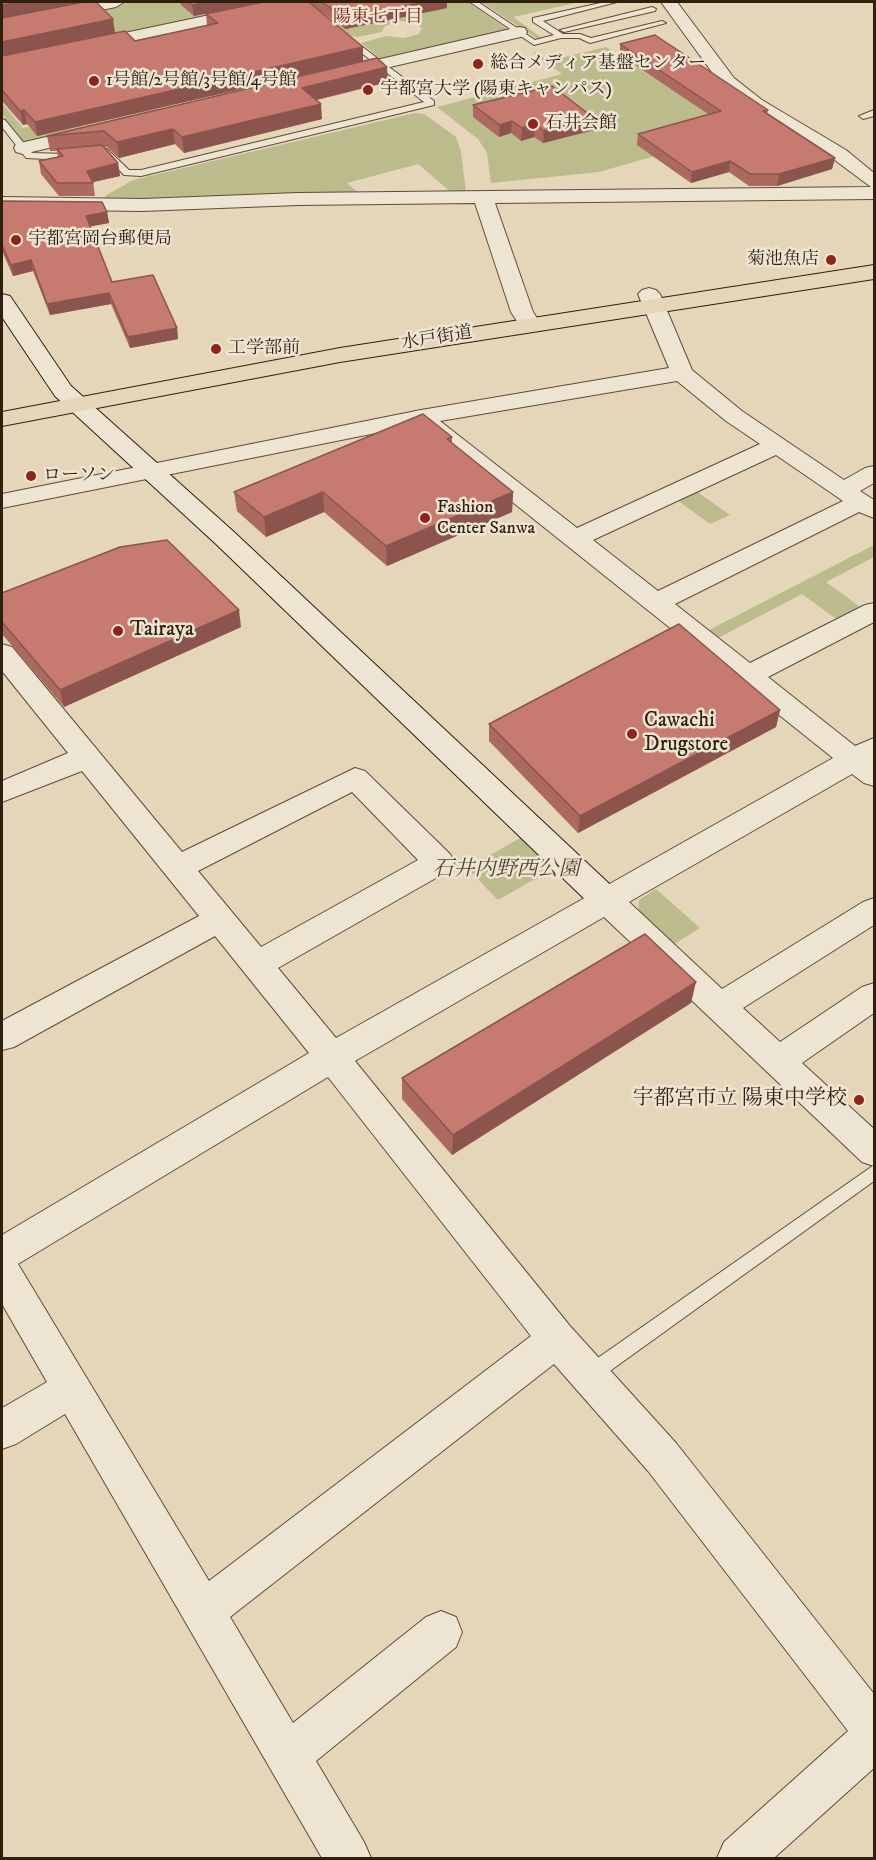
<!DOCTYPE html>
<html>
<head>
<meta charset="utf-8">
<style>
  body { margin:0 }
  #map { position:relative; width:876px; height:1860px; overflow:hidden; background:#e5d5b9; font-family:"IM FELL DW Pica",serif }
  canvas { display:block }
  .frame { position:absolute; inset:0; border:3px solid #311f0e; pointer-events:none }
</style>
</head>
<body>
<div id="map">
<canvas width="876" height="1860"></canvas>
<div class="frame"></div>
</div>
<script>
const context = document.querySelector('canvas').getContext('2d');
context.lineJoin = 'round';
function fillPath(path, color) { context.fillStyle = color; context.fill(path, 'evenodd'); }
const toPath = rows => new Path2D(rows.map(r => 'M' + r).join(''));
function stroke(path, color, width, dash) { context.strokeStyle = color; context.lineWidth = width; context.lineCap = dash ? 'butt' : 'round'; context.setLineDash(dash || []); context.stroke(path); }
function drawText(font, color, halo, rows, align = 'center') {
  context.font = font + ' "IM FELL DW Pica","Noto Serif JP",serif'; context.lineWidth = 5; context.setLineDash([]); context.textBaseline = 'middle'; context.strokeStyle = halo; context.fillStyle = color; for (const [text, x, y, turn = 0] of rows) {
    context.save(); context.translate(x, y); context.rotate((+turn || 0) * Math.PI / 180); context.textAlign = isNaN(turn) ? turn : align; if (halo) context.strokeText(text, 0, 0); context.fillText(text, 0, 0); context.restore();
  }
}
const green = toPath([
  [131,2,281,2,2,62,2,28],
  [309,2,468,2,507,29,505,31,381,59,361,43,386,36,404,38,419,34,422,28,417,24,402,21,385,26,382,32,357,37,351,36],
  [481,2,580,2,513,17,542,38,538,39],
  [606,47,674,91,755,112,655,156,599,172,491,183,487,153,478,139,437,107,562,74,533,53,535,52,548,61],
  [2,103,23,128,29,127,36,134,156,106,164,113,25,143,2,114],
  [415,113,424,114,456,137,461,152,466,192,452,193,418,164,347,183,362,196,110,201,105,196,133,180],
  [689,486,730,515,710,524,670,495],
  [874,545,874,557,826,582,863,609,839,621,802,594,716,639,707,631],
  [522,837,554,868,498,900,471,872,449,869,451,860,476,863],
  [656,889,700,928,671,946,638,915,639,900]
]);
const lane = toPath([
  [470,2,478,2,535,40,554,35,533,22,533,18,605,2,617,2,543,21,563,34,580,34,591,38,662,21,666,23,590,43,579,38,561,38,534,45,470,2],
  [652,7,656,9,655,11,564,32,560,30,652,7],
  [348,36,434,101,434,105,141,176,124,175,105,155,66,160,26,158,2,127,2,119,5,120,32,153,66,154,107,149,129,170,141,170,424,102,345,40,344,38,348,36],
  [874,110,874,116,863,119,859,116,874,110],
  [874,1165,874,1181,596,1381,589,1384,582,1381,580,1375,582,1369,874,1165]
]);
const street = toPath([
  [94,2,124,2,116,7,2,30,2,20,94,2],
  [271,2,300,2,292,7,2,69,2,59,271,2],
  [661,2,677,2,734,78,762,100,846,150,874,173,874,199,495,203,533,312,541,324,538,329,530,331,522,329,511,312,475,203,298,205,142,211,2,209,2,197,142,199,298,193,871,187,832,158,750,108,722,86,661,2],
  [519,27,525,28,527,32,525,36,342,78,336,77,333,73,336,69,342,68,519,27],
  [89,127,96,129,98,133,96,137,23,154,16,152,14,148,16,144,89,127],
  [649,288,656,290,660,294,692,370,742,411,844,480,865,468,874,466,874,483,860,491,874,500,874,518,859,512,675,604,750,663,865,605,874,603,874,622,768,677,855,746,874,738,874,786,864,783,852,774,629,902,722,989,863,902,874,898,874,925,743,1008,780,1042,862,987,874,983,874,1013,802,1063,874,1129,874,1166,862,1162,604,917,355,1061,570,1326,676,1443,874,1694,874,1768,774,1858,717,1858,724,1842,848,1731,648,1471,554,1364,230,1617,293,1723,426,1617,441,1611,456,1617,462,1632,456,1647,316,1761,364,1842,371,1858,322,1858,65,1414,16,1444,2,1449,2,1408,47,1382,2,1304,2,1235,309,1053,215,936,14,1047,2,1050,2,1021,199,916,82,771,2,802,2,781,68,753,2,671,2,644,12,647,182,852,355,768,365,771,450,854,454,862,450,870,278,968,336,1038,833,758,416,425,2,508,2,494,421,410,669,368,638,294,642,290,649,288],
  [677,381,726,421,760,444,577,528,440,421,677,381],
  [776,455,843,501,658,591,593,540,776,455],
  [352,792,418,860,261,947,198,871,352,792],
  [328,1077,531,1336,209,1581,18,1264,328,1077]
]);
const secondary = toPath([
  [2,294,10,296,71,386,234,532,618,892,623,901,618,910,607,913,596,910,216,544,55,396,2,317,2,294]
]);
const highway = toPath([
  [874,265,874,279,340,362,2,426,2,412,340,348,874,265]
]);
const wall = toPath([
  [2,2,115,33,135,41,207,26,206,14,263,2,447,2,447,8,345,29,318,9,363,47,363,61,37,136,27,124,23,125,2,101],
  [180,2,263,2,194,16,181,5],
  [620,44,768,110,767,114,835,158,832,169,777,186,749,186,729,172,691,183,637,145,638,134,708,114,620,55],
  [388,82,317,100,322,119,184,153,175,144,119,158,107,147,104,147,118,163,120,176,93,182,95,196,59,196,41,174,39,161,58,157,57,151,50,151,47,136],
  [473,105,594,118,594,130,543,143,534,137,521,141,511,133,499,137,473,117],
  [2,201,107,212,109,223,90,226,112,282,177,328,178,339,130,348,111,304,50,315,33,271,13,276,2,251],
  [452,437,452,443,513,492,512,512,387,566,324,512,266,537,237,511,234,492],
  [2,593,241,627,64,707,2,634],
  [780,710,776,727,578,833,489,741,489,724],
  [691,1003,452,1155,402,1099,402,1078]
]);
const shadedWall = toPath([
  [19,2,85,2,2,20,2,5],
  [210,2,263,2,194,16,192,5],
  [425,2,447,2,447,8,345,29,345,18],
  [113,19,115,33,2,57,2,42],
  [363,47,363,61,37,136,35,122],
  [387,67,388,82,303,103,302,88],
  [321,104,322,119,184,153,182,137],
  [24,110,27,124,23,125,20,111],
  [594,118,594,130,543,143,544,131],
  [512,121,511,133,499,137,500,125],
  [535,124,534,137,521,141,522,128],
  [173,129,175,144,119,158,117,142],
  [835,158,832,169,777,186,779,174],
  [730,161,729,172,691,183,692,172],
  [118,163,120,176,89,183,87,171],
  [107,212,109,223,88,227,86,216],
  [31,260,33,271,13,276,11,265],
  [109,293,111,304,50,315,47,304],
  [177,328,178,339,130,348,128,337],
  [323,492,324,512,266,537,264,517],
  [513,492,512,512,387,566,386,546],
  [239,610,241,627,64,707,60,690],
  [780,710,776,727,578,833,580,816],
  [696,982,691,1003,452,1155,453,1135]
]);
const building = toPath([
  [2,2,19,2,2,5,2,2],
  [84,2,96,2,113,19,2,42,2,18,84,2],
  [188,2,210,2,192,5,188,2],
  [263,2,309,2,363,47,35,122,24,110,20,111,2,90,2,85,3,85,2,83,2,56,125,31,135,41,218,23,206,14,263,2],
  [322,2,425,2,345,18,322,2],
  [655,35,768,110,763,111,835,158,779,174,750,174,730,161,692,172,638,134,721,111,620,44,655,35],
  [377,58,387,67,302,88,321,104,182,137,173,129,117,142,104,131,47,136,377,58],
  [552,86,594,118,544,131,535,124,522,128,512,121,500,125,473,105,552,86],
  [102,145,118,163,87,171,93,183,57,183,39,161,63,156,57,149,102,145],
  [2,201,102,202,107,212,86,216,112,282,153,275,177,328,128,337,109,293,47,304,31,260,11,265,2,245,2,201],
  [423,414,452,437,447,439,513,492,386,546,323,492,264,517,234,492,423,414],
  [167,540,239,610,60,690,2,622,2,593,120,547,167,540],
  [679,624,780,710,580,816,489,724,679,624],
  [645,934,696,982,453,1135,402,1078,645,934]
]);
const markers = [
  [478,64,6,"#8f2418"],
  [94,81,6,"#8f2418"],
  [368,90,6,"#8f2418"],
  [533,124,6,"#8f2418"],
  [16,240,6,"#8f2418"],
  [831,260,6,"#8f2418"],
  [216,349,6,"#8f2418"],
  [31,476,6,"#8f2418"],
  [425,518,6,"#8f2418"],
  [118,631,6,"#8f2418"],
  [632,734,6,"#8f2418"],
  [859,1100,6,"#8f2418"]
];
const farNeighbourhoodnames = [
  ["陽東七丁目",378,18]
];
const farPoinames = [
  ["総合メディア基盤センター",490,64],
  ["1号館/2号館/3号館/4号館",106,81],
  ["宇都宮大学 (陽東キャンパス)",380,90],
  ["石井会館",545,124],
  ["宇都宮岡台郵便局",28,240],
  ["菊池魚店",819,260,"right"],
  ["工学部前",228,349],
  ["ローソン",43,476],
  ["Fashion",437,508],
  ["Center Sanwa",437,529]
];
const farStreetnames = [
  ["水戸街道",437,339,-9]
];
const poiNames = [
  ["Tairaya",130,631],
  ["Cawachi",644,722],
  ["Drugstore",644,746],
  ["宇都宮市立 陽東中学校",847,1100,"right"]
];
const parkNames = [
  ["石井内野西公園",506,871]
];
fillPath(green, '#bbbb8b');
stroke(lane, '#5e4c39', 2);
stroke(street, '#5e4c39', 2);
stroke(secondary, '#311f0e', 2);
stroke(highway, '#311f0e', 2);
fillPath(lane, '#eee4d2');
fillPath(street, '#eee4d2');
fillPath(secondary, '#eee4d2');
fillPath(highway, '#e5d5b9');
fillPath(wall, '#ab695f');
fillPath(shadedWall, '#8b554e');
fillPath(building, '#c77a6f');
stroke(building, '#8b554e', 1.5);
for (const [x, y, r, color] of markers) { const dot = new Path2D(); dot.arc(x, y, r, 0, 2 * Math.PI); context.fillStyle = color; context.fill(dot); stroke(dot, '#eee4d2', 2); }
drawText('18px', '#7a1f14', '#eee4d2', farNeighbourhoodnames);
drawText('18px', '#311f0e', '#eee4d2', farPoinames, 'left');
drawText('18px', '#311f0e', '#eee4d2', farStreetnames);
drawText('21px', '#311f0e', '#eee4d2', poiNames, 'left');
drawText('italic 21px', '#54462d', '#eee4d2', parkNames);
</script>
</body>
</html>
